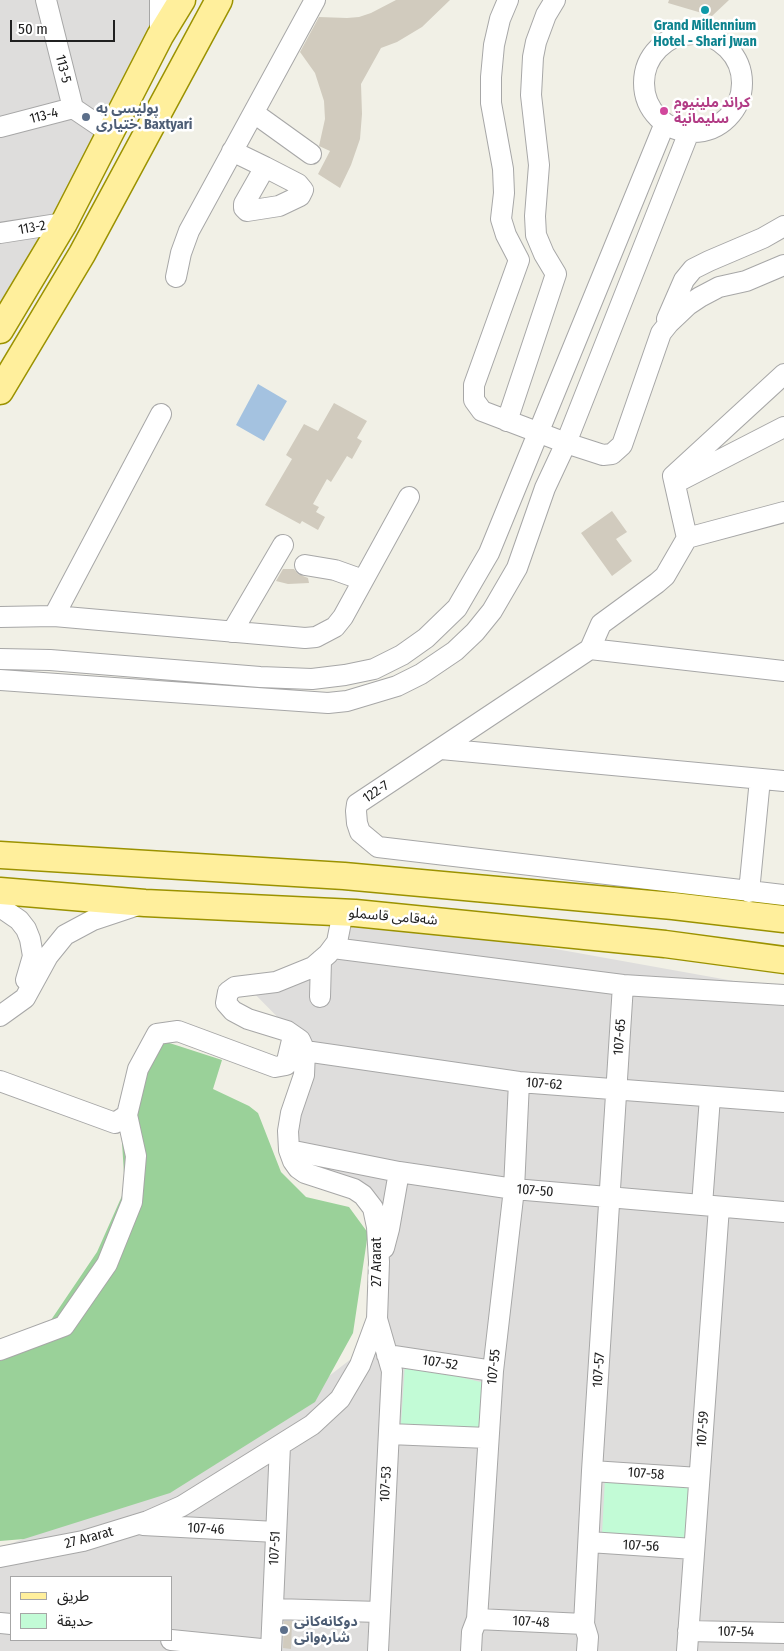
<!DOCTYPE html>
<html>
<head>
<meta charset="utf-8">
<style>
  body { margin:0 }
  #map { position:relative; width:784px; height:1651px; overflow:hidden; background:#f1f0e6; font-family:"Fira Sans Condensed","Noto Sans Arabic",sans-serif }
  canvas { display:block }
  .legend { position:absolute; left:10px; top:1576px; width:162px; height:65px; box-sizing:border-box; background:#fff; border:1px solid #a6a6a6; margin:0; padding:6px 9px; list-style:none; font-size:15px; color:#202020 }
  .legend li { display:flex; align-items:center; gap:10px; height:25px }
  .legend b { width:25px; border:1px solid #a6a6a6 }
  .scale { position:absolute; left:10px; top:20px; width:105px; height:22px; box-sizing:border-box; border:2px solid #202020; border-top:0; padding-left:6px; font-size:15px; line-height:18px; white-space:nowrap; color:#202020; -webkit-text-stroke:4px #fff; paint-order:stroke }
</style>
</head>
<body>
<div id="map">
<canvas width="784" height="1651"></canvas>
<ul class="legend">
<li><b style="height:6px;background:#ffef9c"></b>طريق</li>
<li><b style="height:14px;background:#c2fbd6"></b>حديقة</li>
</ul>
<div class="scale">50 m</div>
</div>
<script>
const context = document.querySelector('canvas').getContext('2d');
context.lineJoin = 'round';
function fillPath(path, color) { context.fillStyle = color; context.fill(path, 'evenodd'); }
const toPath = rows => new Path2D(rows.map(r => 'M' + r).join(''));
function stroke(path, color, width, dash) { context.strokeStyle = color; context.lineWidth = width; context.lineCap = dash ? 'butt' : 'round'; context.setLineDash(dash || []); context.stroke(path); }
function drawText(font, color, halo, rows, align = 'center') {
  context.font = font + ' "Fira Sans Condensed","Noto Sans Arabic",sans-serif'; context.lineWidth = 5; context.setLineDash([]); context.textBaseline = 'middle'; context.strokeStyle = halo; context.fillStyle = color; for (const [text, x, y, turn = 0] of rows) {
    context.save(); context.translate(x, y); context.rotate((+turn || 0) * Math.PI / 180); context.textAlign = isNaN(turn) ? turn : align; if (halo) context.strokeText(text, 0, 0); context.fillText(text, 0, 0); context.restore();
  }
}
const residential = toPath([
  [0,0,180,0,0,330],
  [355,913,784,990,784,1651,0,1651,0,1548,217,1463,351,1359,367,1315,389,1229,295,1146,300,1040,246,985,345,950],
  [11,1577,171,1577,171,1640,11,1640]
]);
const forest = toPath([
  [154,1038,222,1060,213,1089,249,1106,258,1113,281,1172,306,1197,349,1207,368,1233,353,1333,315,1402,170,1493,24,1539,0,1541,0,1361,29,1347,51,1320,97,1252,125,1189,120,1112]
]);
const park = toPath([
  [405,1364,489,1384,484,1430,401,1424],
  [605,1479,692,1484,688,1540,602,1535]
]);
const water = toPath([
  [258,384,287,401,264,441,236,425]
]);
const building = toPath([
  [396,0,450,0,422,27,397,42,381,48,361,84,362,114,360,139,351,165,340,188,318,174,330,151,319,146,325,119,324,101,315,73,300,52,319,17,347,18,359,17,371,13],
  [669,0,729,0,712,16,668,3],
  [334,403,367,421,357,438,362,441,352,459,347,456,331,482,327,479,313,504,319,507,316,512,325,517,318,530,302,521,300,524,265,505,292,459,286,455,304,424,318,431],
  [612,511,627,532,616,539,632,561,612,576,581,533],
  [283,569,294,569,298,574,308,578,309,583,288,584,276,581],
  [284,1621,292,1621,291,1649,283,1648]
]);
const minor = toPath([
  [46,0,73,108],
  [508,0,500,19,494,45,491,77,491,103,503,169,504,193,501,219,506,235,519,260,474,385,474,400,482,411,566,443,603,455,612,454,622,445,661,333,669,323,688,305,700,297,719,287,746,281,784,265],
  '644 83a49 49 0 1 1 98 0a49 49 0 1 1-98 0Z',
  [160,36,160,0],
  [254,113,311,154],
  [0,127,73,108,110,133],
  [232,151,265,167,298,184,303,190,300,196,279,206,247,211,244,208,244,204,265,167],
  [0,233,64,223],
  [176,277,181,253,189,231,315,0],
  [667,319,684,280,693,269,709,261,763,238,784,226],
  [507,421,556,274,544,254,536,235,535,216,539,165,531,95,533,57,536,42,546,15,555,0],
  [677,482,784,427],
  [687,538,784,512],
  [305,565,335,570,363,580],
  [54,616,161,414],
  [0,617,54,616,305,638,316,637,335,627,343,617,409,497],
  [232,632,283,545],
  [590,649,601,624,657,583,665,576,687,538,673,476,784,374],
  [0,659,50,660,260,677,312,679,345,675,374,669,402,655,426,638,457,608,489,553,665,123],
  [784,671,590,649,357,804,356,811,357,823,360,832,378,847,784,895],
  [0,680,328,703,347,701,397,686,421,674,455,651,475,632,492,611,517,568,545,488,566,443,689,132],
  [441,749,784,781],
  [749,892,760,779],
  [0,907,19,920,26,929,30,939,33,956,26,980],
  [333,948,623,985,784,995],
  [320,997,321,960],
  [0,1016,25,998,48,956,65,935,93,920,138,905],
  [305,1051,519,1082,784,1102],
  [0,1081,115,1123,127,1115,138,1069,157,1034,178,1031,275,1067,286,1065,293,1036],
  [289,1150,399,1172,514,1189,784,1212],
  [702,1205,710,1097],
  [384,1248,389,1229,399,1172],
  [377,1319,392,1371,378,1651],
  [0,1350,64,1326,107,1264,132,1202,136,1156,127,1115],
  [387,1355,493,1371],
  [389,1434,488,1438],
  [592,1471,699,1478],
  [143,1525,276,1532],
  [589,1542,694,1549],
  [0,1557,83,1541,148,1521,182,1506,312,1425,340,1399,360,1365,377,1319,379,1262,377,1227,373,1208,363,1195,354,1189,305,1173,298,1168,293,1161,289,1150,288,1131,291,1113,304,1075,305,1051,300,1040,287,1031,248,1019,233,1011,226,1003,228,992,235,987,276,982,313,967,328,954,337,942,343,912],
  [273,1609,380,1612],
  [477,1619,584,1624],
  [0,1623,11,1624],
  [688,1631,784,1633],
  [171,1640,271,1650],
  [271,1651,280,1445],
  [471,1651,472,1632,477,1619,493,1371,514,1189,519,1082],
  [587,1651,588,1637,584,1624,592,1471,623,985],
  [687,1651,719,1207]
]);
const major = toPath([
  [0,330,64,223,160,36,182,0],
  [0,391,82,254,219,0],
  [0,855,344,876,673,906,784,919],
  [0,891,145,903,355,913,665,944,784,960]
]);
const markers = [
  [705,10,5,"#0f9aa8"],
  [664,111,5,"#d1479c"],
  [86,117,5,"#5c6f8a"],
  [284,1630,5,"#5c6f8a"]
];
const cultureNames = [
  ["Grand Millennium",705,26],
  ["Hotel - Shari Jwan",705,42]
];
const streetNames = [
  ["113-5",63,69,76],
  ["113-4",44,116,-14],
  ["113-2",32,228,-10],
  ["122-7",376,792,-34],
  ["شەقامی قاسملو",393,917,5],
  ["107-65",620,1037,-86],
  ["107-62",544,1084,4],
  ["107-50",535,1191,5],
  ["27 Ararat",377,1262,-90],
  ["107-52",440,1363,9],
  ["107-55",494,1367,-84],
  ["107-57",599,1370,-86],
  ["107-59",703,1429,-86],
  ["107-58",646,1474,4],
  ["107-53",386,1484,-87],
  ["107-46",206,1529,3],
  ["27 Ararat",89,1538,-15],
  ["107-56",641,1546,3],
  ["107-51",275,1548,-87],
  ["107-48",531,1622,3],
  ["107-54",736,1632,1]
];
const hotelNames = [
  ["كراند ملينيوم",674,103],
  ["سليمانية",674,119]
];
const serviceNames = [
  ["پولیسی به",96,109],
  ["ختیاری. Baxtyari",96,125],
  ["دوکانەکانی",294,1622],
  ["شارەوانی",294,1638]
];
fillPath(residential, '#dedddc');
fillPath(forest, '#9ad199');
fillPath(park, '#c2fbd6');
fillPath(water, '#a4c2e0');
fillPath(building, '#d1cbbe');
stroke(minor, '#a7a7a7', 22);
stroke(major, '#9b9200', 29);
stroke(minor, '#fff', 20);
stroke(major, '#ffef9c', 26);
for (const [x, y, r, color] of markers) { const dot = new Path2D(); dot.arc(x, y, r, 0, 2 * Math.PI); context.fillStyle = color; context.fill(dot); stroke(dot, '#fff', 2); }
drawText('bold 14px', '#0d838f', '#fff', cultureNames);
drawText('14px', '#202020', '#fff', streetNames);
drawText('bold 14px', '#b23c85', '#fff', hotelNames, 'left');
drawText('bold 14px', '#4e5e75', '#fff', serviceNames, 'left');
</script>
</body>
</html>
